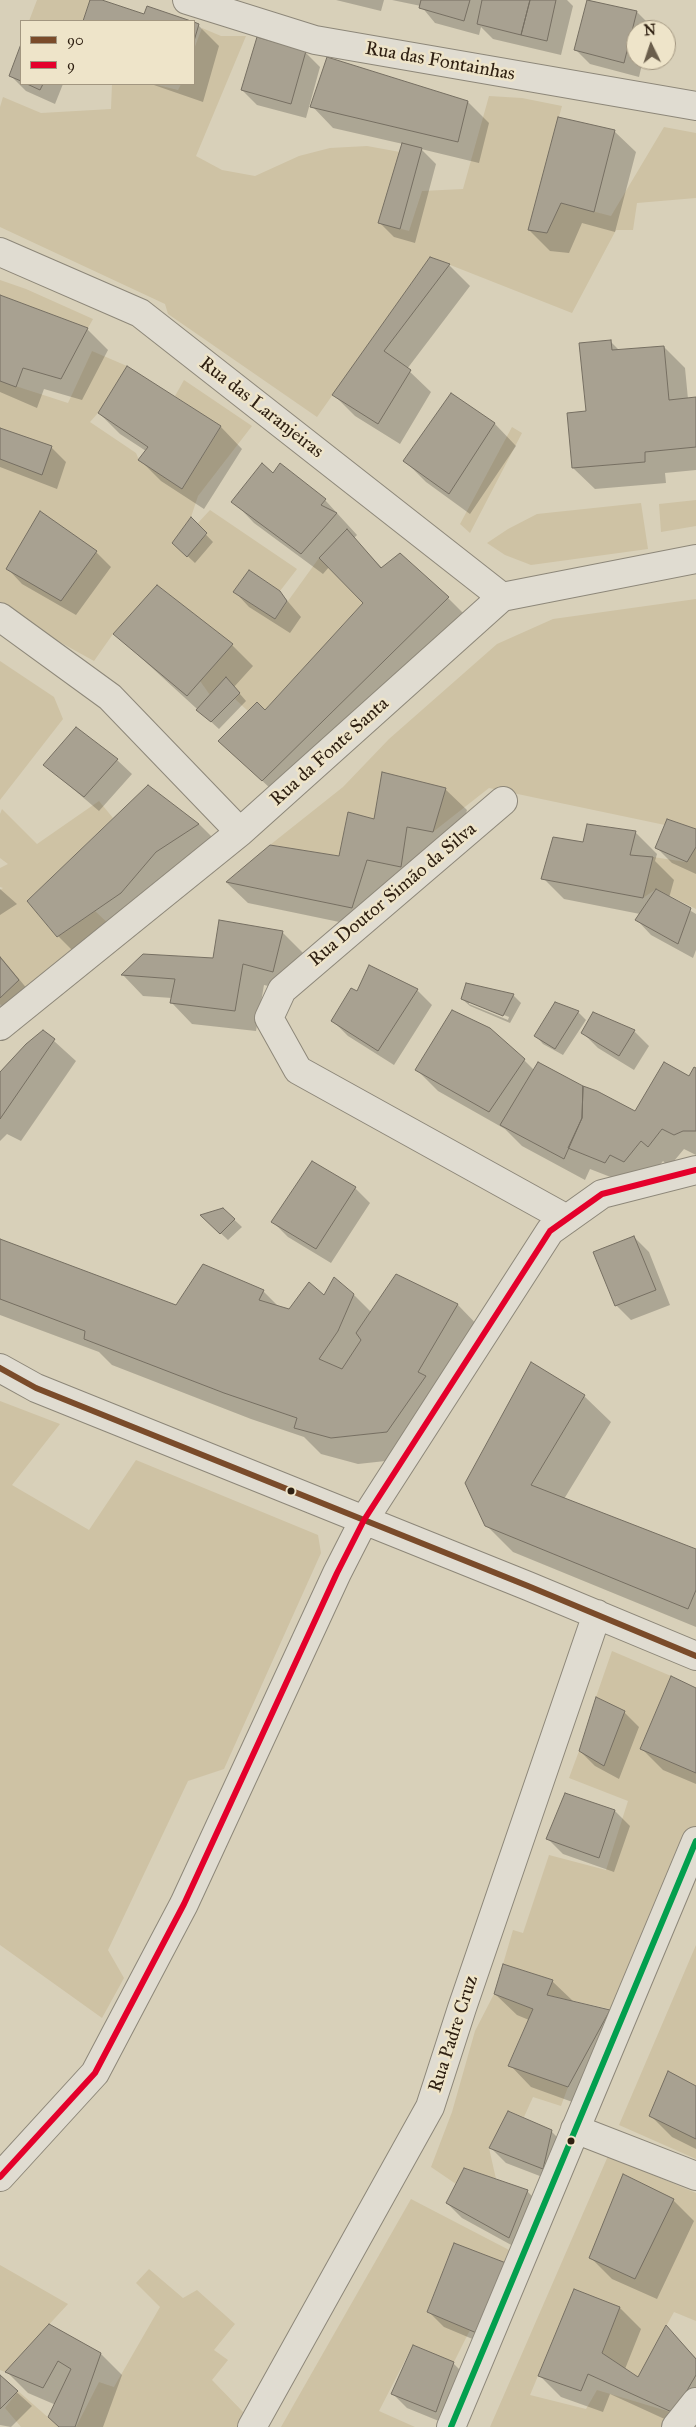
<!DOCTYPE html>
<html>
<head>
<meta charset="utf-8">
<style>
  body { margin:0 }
  #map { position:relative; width:696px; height:2427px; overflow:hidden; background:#d8d0b9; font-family:"IM FELL Great Primer",serif }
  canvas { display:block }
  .legend { position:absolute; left:20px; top:20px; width:175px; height:65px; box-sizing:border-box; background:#eee4c9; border:1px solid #a29680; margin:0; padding:6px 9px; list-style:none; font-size:15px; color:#2f2012 }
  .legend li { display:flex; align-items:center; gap:10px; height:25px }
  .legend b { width:25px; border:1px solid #a29680 }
  .north { position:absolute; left:626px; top:20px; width:50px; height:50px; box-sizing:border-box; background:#eee4c9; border:1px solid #a29680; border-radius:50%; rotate:356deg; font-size:14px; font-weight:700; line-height:20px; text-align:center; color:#2f2012 }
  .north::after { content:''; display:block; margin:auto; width:18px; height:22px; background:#6a5e4c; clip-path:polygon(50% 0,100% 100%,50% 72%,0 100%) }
</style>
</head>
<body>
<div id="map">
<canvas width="696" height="2427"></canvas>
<ul class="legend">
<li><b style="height:6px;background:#7a4b2a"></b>90</li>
<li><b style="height:6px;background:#e4002b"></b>9</li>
</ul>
<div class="north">N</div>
</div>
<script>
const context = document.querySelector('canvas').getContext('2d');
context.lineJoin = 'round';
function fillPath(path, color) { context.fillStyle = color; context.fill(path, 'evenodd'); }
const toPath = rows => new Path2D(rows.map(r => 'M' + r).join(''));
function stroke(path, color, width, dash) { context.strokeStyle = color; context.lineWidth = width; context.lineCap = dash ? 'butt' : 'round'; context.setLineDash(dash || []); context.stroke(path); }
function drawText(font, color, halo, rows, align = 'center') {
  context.font = font + ' "IM FELL Great Primer",serif'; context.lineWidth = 5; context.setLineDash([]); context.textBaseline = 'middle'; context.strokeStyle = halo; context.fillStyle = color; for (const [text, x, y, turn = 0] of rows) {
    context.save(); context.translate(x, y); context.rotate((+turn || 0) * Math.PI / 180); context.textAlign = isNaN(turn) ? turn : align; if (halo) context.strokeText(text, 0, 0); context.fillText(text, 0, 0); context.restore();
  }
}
const green = toPath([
  [37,0,90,0,83,21,29,21],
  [202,28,221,36,246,36,196,156,222,170,255,176,299,156,330,148,367,146,400,152,378,223,409,231,422,191,463,189,489,96,522,98,562,106,528,230,547,233,561,203,611,216,664,127,696,133,696,198,637,203,633,230,616,230,572,313,430,257,317,417,168,314,165,304,0,227,0,107,3,97,41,113,111,109,112,84,153,84,178,90,181,84,194,84,194,49],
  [0,280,26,289,93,319,88,328,0,295],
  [92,351,127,366,98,413,90,422,136,453,139,460,182,489,221,427,175,396,184,380,252,426,198,496,191,517,172,543,187,556,207,534,197,524,210,510,297,569,280,591,249,570,233,592,275,619,319,558,363,603,265,710,257,702,248,711,235,699,240,693,210,695,200,681,232,644,157,585,113,634,94,661,0,609,0,381,68,403],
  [512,427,522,433,470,533,460,524],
  [696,500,696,526,661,532,659,504],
  [641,503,648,549,531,565,505,555,487,543,508,529,537,514],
  [696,599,696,829,667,819,665,825,489,788,433,832,446,788,382,772,374,819,348,812,339,856,270,845,343,787,389,739,497,644,553,619],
  [0,661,54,697,63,719,0,800],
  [99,801,113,818,27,901,57,937,95,911,111,926,8,1010,0,1004,0,890,3,888,0,887,0,868,8,864,0,858,0,814,2,809,37,844],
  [696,847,696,909,656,889,643,898,653,857,686,862],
  [0,1401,60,1424,12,1485,89,1530,136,1460,318,1535,321,1553,224,1769,188,1781,108,1950,124,1978,102,2018,0,1945],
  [612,1651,671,1676,640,1749,696,1773,696,1829,619,2011,547,1995,553,1980,503,1964,513,1930,523,1933,549,1855,606,1870,628,1801,569,1778,579,1751,604,1765,624,1711,596,1697],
  [696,1945,696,2159,619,2125],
  [494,1994,533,2009,508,2065,568,2087,561,2106,533,2097,524,2117,508,2111,489,2148,496,2179,464,2168,456,2184,431,2167,452,2112,475,2031],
  [608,2156,696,2193,696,2321,674,2312,638,2377,602,2353,620,2307,574,2290,530,2395,586,2409,597,2390,674,2413,664,2427,490,2427],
  [411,2199,511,2251,506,2263,454,2243,427,2312,470,2330,454,2362,413,2345,379,2411,415,2427,281,2427],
  [0,2265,68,2304,5,2372,0,2370],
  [149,2269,183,2298,197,2290,235,2324,214,2350,228,2360,212,2380,246,2415,239,2427,76,2427,99,2382,114,2387,160,2307,136,2283],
  [18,2391,59,2427,21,2427,5,2408]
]);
const shadow = toPath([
  [91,0,98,0,145,16,148,7,187,21,85,21],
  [336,0,384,0,381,11],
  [392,0,567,0,573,6,561,55,493,39,481,27,479,35,435,23,421,6],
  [588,0,637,12,652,27,651,30,636,30,636,60,643,60,639,77,590,64,575,49],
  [194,24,198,25,219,46,203,102,151,84,194,84],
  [21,48,21,84,63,84,55,104,26,91,11,76],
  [305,52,320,67,306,118,257,105,242,90],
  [468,102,489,123,479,163,421,149,436,164,415,243,394,237,379,222,403,144,333,128,312,106],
  [614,131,636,152,615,232,582,223,569,253,550,251,529,230],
  [449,265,470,286,407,369,431,392,400,444,355,416,334,395],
  [0,296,87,329,108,350,82,400,44,389,37,408,0,392],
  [611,342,620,351,664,347,685,368,688,399,696,399,696,470,665,473,666,483,595,489,573,468,587,412],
  [127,367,221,427,242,449,204,509,161,481,140,460,146,451,120,434,99,413],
  [451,395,495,424,516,446,470,514,426,482,405,461],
  [0,429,51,447,66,462,57,489,0,467],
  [274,474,325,500,357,535,354,538,383,569,448,598,474,624,289,806,220,741,265,711,365,603,329,567,323,574,254,523,233,501],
  [191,519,213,542,195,563,181,550],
  [96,552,111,567,76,615,22,584,8,569],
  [279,591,301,617,290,633,249,607,235,592],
  [115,634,232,645,253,666,234,687,246,701,219,729],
  [117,760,132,774,99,811,45,765],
  [148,786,199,824,220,845,79,957,58,936],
  [445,789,467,810,455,853,422,887,388,880,373,929,248,903,227,883,271,846,340,857,375,820],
  [588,825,636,833,657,854,655,861,674,880,669,898,696,914,696,950,693,958,651,935,637,920,640,914,564,899,543,878,584,844],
  [696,830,696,874,672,863,657,848],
  [0,889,17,904,0,915],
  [282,932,303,953,294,992,264,985,256,1031,192,1024,171,1002,172,998,143,996,123,975,144,955,214,959],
  [0,956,33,996,0,1024],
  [467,985,513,995,521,1003,510,1023,470,1006,462,999],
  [469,1001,509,1017,508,1020,469,1004],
  [417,990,432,1005,394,1065,348,1036,333,1021,357,992],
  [555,1003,578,1012,586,1020,563,1055,543,1044,536,1036],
  [43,1031,76,1061,21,1141,7,1134,0,1141,0,1074],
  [634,1031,649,1046,634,1070,598,1048,583,1033],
  [524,1060,534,1070,636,1113,690,1078,696,1070,696,1155,684,1149,669,1167,663,1161,646,1183,626,1183,590,1169,585,1180,522,1146,505,1129,438,1091,417,1070],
  [355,1188,370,1203,331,1263,288,1237,273,1222],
  [223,1209,242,1227,228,1240,202,1216],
  [634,1237,649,1252,670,1305,631,1320,616,1305],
  [0,1240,177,1306,263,1291,279,1307,289,1310,325,1296,354,1295,372,1313,397,1276,458,1305,484,1332,413,1458,358,1464,321,1454,304,1437,251,1419,112,1365,99,1352,0,1315],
  [532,1363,584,1396,611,1422,564,1499,696,1550,696,1627,513,1552,486,1525],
  [696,1689,696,1784,663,1770,642,1749],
  [624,1712,639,1727,619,1779,595,1766,580,1751],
  [566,1795,615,1811,630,1826,614,1872,563,1854,548,1839],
  [504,1966,553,1982,574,2002,609,2011,630,2032,589,2108,531,2087,510,2065,529,2020,517,2015,495,1994],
  [696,2087,696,2149,672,2137,651,2116],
  [551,2131,566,2146,558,2183,506,2163,491,2148],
  [527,2191,542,2206,524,2252,462,2218,447,2203],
  [673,2200,694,2221,657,2299,612,2279,590,2257],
  [455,2245,494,2348,444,2327,429,2312],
  [620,2308,641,2329,625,2369,638,2379,666,2327,696,2358,696,2427,682,2427,610,2394,603,2412,561,2397,540,2376],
  [49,2326,101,2354,122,2375,103,2427,60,2427,56,2405,28,2393,7,2372],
  [453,2363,468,2378,451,2426,407,2408,392,2393],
  [0,2377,32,2406,11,2427,0,2425]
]);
const building = toPath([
  [90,0,102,0,144,14,147,6,191,21,83,21,90,0],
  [421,0,470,0,464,21,419,8,421,0],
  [482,0,530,0,521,35,477,24,482,0],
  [530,0,556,0,547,41,521,35,530,0],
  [587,0,637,11,624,63,574,50,587,0],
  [194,22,199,24,194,41,194,22],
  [257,37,306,51,291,104,241,90,257,37],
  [21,44,21,81,9,76,21,44],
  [327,57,468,101,458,142,310,107,327,57],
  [27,84,43,84,40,90,27,84],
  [558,117,615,130,594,212,561,203,547,233,528,230,558,117],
  [402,143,422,148,400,229,378,223,402,143],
  [430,257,450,264,384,351,411,370,378,424,332,395,430,257],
  [0,295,88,328,61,379,23,368,16,387,0,381,0,295],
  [611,340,612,350,664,346,669,400,696,397,696,447,645,452,645,462,572,468,567,413,586,411,579,343,611,340],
  [127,366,221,426,182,489,138,460,148,447,98,413,127,366],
  [451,393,495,423,449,494,403,461,451,393],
  [0,428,52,446,42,475,0,459,0,428],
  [262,463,273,473,280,463,326,499,321,505,337,513,301,554,231,502,262,463],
  [40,511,97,551,61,601,6,569,40,511],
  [191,517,207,533,187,557,172,543,191,517],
  [347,529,381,568,400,553,449,597,262,781,218,741,257,702,265,710,363,603,319,558,347,529],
  [249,570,280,591,287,601,275,619,233,592,249,570],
  [157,585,233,644,187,696,113,634,157,585],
  [226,677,240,693,211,722,196,710,226,677],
  [76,727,118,759,84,797,43,765,76,727],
  [382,772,446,788,433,832,407,827,401,867,367,860,352,908,226,882,270,845,339,856,348,812,374,819,382,772],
  [148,785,199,824,156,852,121,893,57,937,27,901,148,785],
  [667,819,696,829,696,847,687,862,655,848,667,819],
  [587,824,636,831,630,855,653,857,643,898,541,879,553,837,583,842,587,824],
  [656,889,691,908,678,944,635,920,656,889],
  [219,920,283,931,273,972,243,964,235,1011,170,1003,175,979,121,975,143,954,213,958,219,920],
  [0,957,19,980,0,998,0,957],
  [369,965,418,989,378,1051,331,1021,351,988,357,991,369,965],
  [466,983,514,994,503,1016,461,999,466,983],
  [555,1002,579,1011,555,1049,534,1036,555,1002],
  [452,1010,490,1028,525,1059,489,1112,415,1070,452,1010],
  [593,1012,635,1030,619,1056,581,1033,593,1012],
  [43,1030,55,1039,0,1119,0,1072,26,1044,43,1030],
  [538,1062,583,1086,582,1118,564,1159,500,1125,538,1062],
  [664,1062,689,1076,694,1067,696,1068,696,1131,683,1131,674,1135,662,1129,648,1147,641,1141,624,1162,610,1155,605,1163,568,1148,582,1118,583,1086,597,1091,635,1111,664,1062],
  [312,1161,356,1187,316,1249,271,1222,312,1161],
  [223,1208,235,1219,220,1234,200,1215,223,1208],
  [634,1236,656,1290,615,1306,593,1252,634,1236],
  [0,1239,176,1305,203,1264,264,1290,259,1300,289,1309,309,1282,324,1295,334,1277,354,1294,338,1331,319,1359,342,1369,361,1340,356,1333,396,1274,458,1304,418,1372,426,1376,387,1432,331,1438,294,1428,297,1418,224,1393,84,1339,85,1331,0,1299,0,1239],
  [531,1362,585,1395,531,1485,696,1549,696,1590,688,1609,485,1526,465,1483,531,1362],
  [671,1676,696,1688,696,1773,640,1749,671,1676],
  [596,1697,625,1711,604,1766,579,1751,596,1697],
  [565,1793,615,1810,599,1858,546,1839,565,1793],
  [503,1964,553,1980,547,1995,610,2010,568,2087,508,2066,533,2009,494,1994,503,1964],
  [668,2071,696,2086,696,2139,649,2116,668,2071],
  [508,2111,552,2130,543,2169,489,2148,508,2111],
  [464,2168,528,2190,509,2238,446,2203,464,2168],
  [623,2174,674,2199,635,2279,589,2258,623,2174],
  [454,2243,506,2263,479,2334,427,2312,454,2243],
  [574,2289,620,2307,602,2353,638,2377,666,2325,696,2359,696,2375,674,2413,588,2374,581,2391,538,2376,574,2289],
  [49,2324,101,2353,75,2427,59,2427,48,2417,71,2369,58,2361,43,2388,5,2372,49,2324],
  [413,2345,454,2362,436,2412,391,2394,413,2345],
  [0,2375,18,2391,0,2409,0,2375]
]);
const minor = toPath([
  [187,0,315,40,696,106],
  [0,252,140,313,502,597],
  [0,617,110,697,240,832],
  [503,801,282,990,269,1018,298,1070,567,1219],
  [0,1026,240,832,502,597,696,559],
  [0,1368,36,1388,528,1586,696,1656],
  [575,2129,696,2176],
  [0,2177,95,2073,184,1904,337,1573,364,1520,550,1231,602,1194,696,1170],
  [252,2427,430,2107,462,2008,597,1614],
  [451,2427,696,1841],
  [676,2427,696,2402]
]);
const bus1 = toPath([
  [0,1368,36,1388,528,1586,696,1656]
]);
const bus2 = toPath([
  [0,2177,95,2073,184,1904,337,1573,364,1520,550,1231,602,1194,696,1170]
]);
const bus3 = toPath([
  [451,2427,696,1841]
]);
const markers = [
  [291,1491,4.5,"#2f2012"],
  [571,2141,4.5,"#2f2012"]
];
const streetNames = [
  ["Rua das Fontainhas",440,62,10],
  ["Rua das Laranjeiras",261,408,38],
  ["Rua da Fonte Santa",330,752,-42],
  ["Rua Doutor Simão da Silva",393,895,-40],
  ["Rua Padre Cruz",454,2034,-72]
];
fillPath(green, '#cec2a4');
fillPath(shadow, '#0003');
fillPath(building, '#a8a191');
stroke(building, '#766f62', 1);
stroke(minor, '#8d8779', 30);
stroke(minor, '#e0dcd1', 28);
stroke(bus1, '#7a4b2a', 6);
stroke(bus2, '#e4002b', 6);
stroke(bus3, '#029f4e', 6);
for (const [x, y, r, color] of markers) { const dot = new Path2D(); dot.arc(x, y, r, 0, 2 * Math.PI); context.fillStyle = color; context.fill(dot); stroke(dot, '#eee4c9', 2); }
drawText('19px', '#2f2012', '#eee4c9', streetNames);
</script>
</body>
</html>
